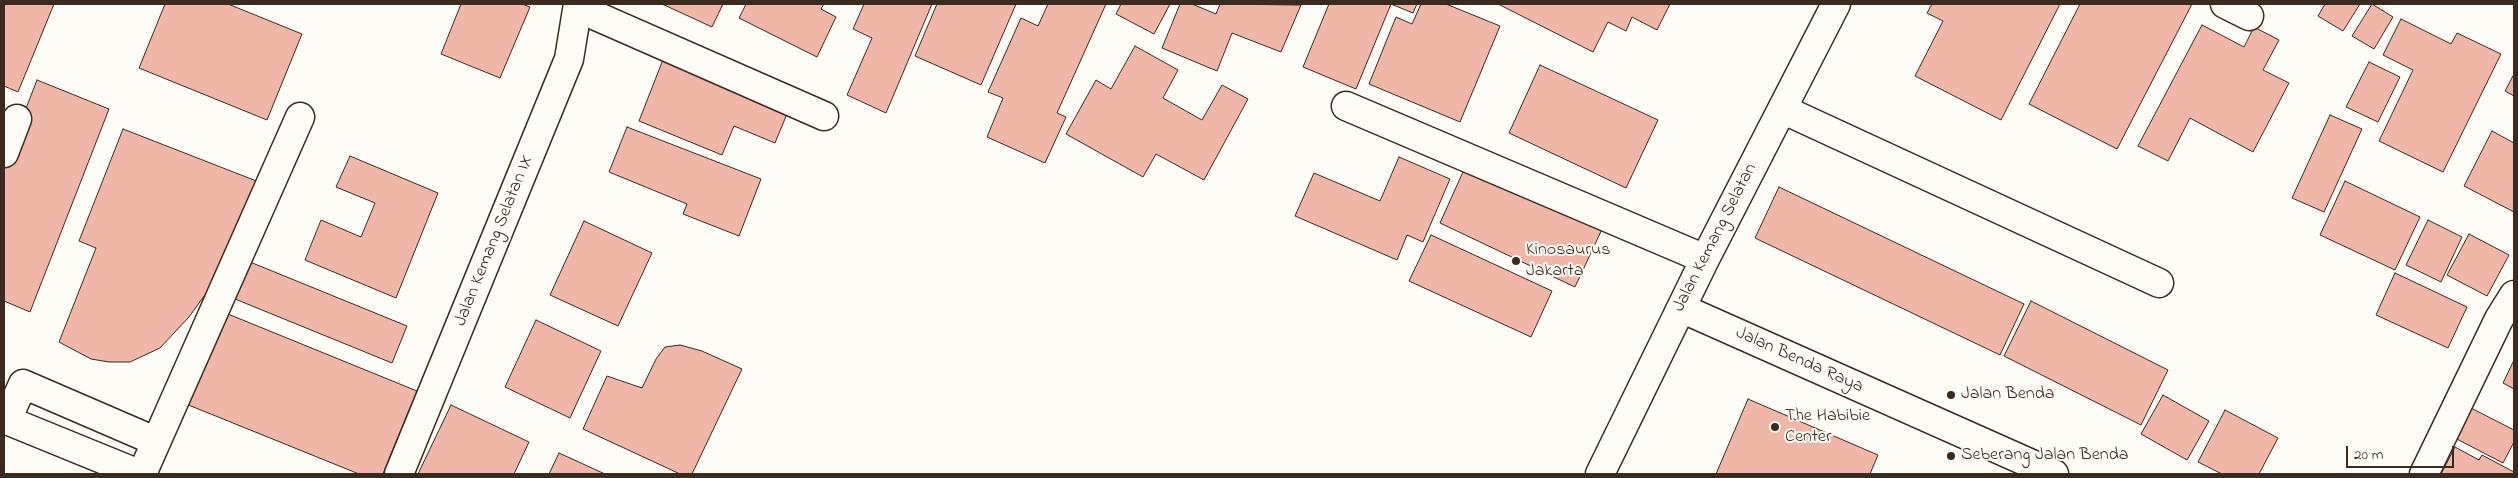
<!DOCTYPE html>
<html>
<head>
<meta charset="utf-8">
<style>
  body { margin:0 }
  #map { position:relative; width:2518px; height:478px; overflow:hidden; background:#fdfcf7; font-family:"Indie Flower",sans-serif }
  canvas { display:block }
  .frame { position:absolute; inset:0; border:5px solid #3b2a1e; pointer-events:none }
  .scale { position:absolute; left:2346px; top:446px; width:108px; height:22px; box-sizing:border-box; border:2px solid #3b2a1e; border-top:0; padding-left:6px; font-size:15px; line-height:18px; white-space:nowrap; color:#3b2a1e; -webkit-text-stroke:4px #fdfcf7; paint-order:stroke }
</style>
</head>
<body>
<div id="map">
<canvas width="2518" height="478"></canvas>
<div class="frame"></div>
<div class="scale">20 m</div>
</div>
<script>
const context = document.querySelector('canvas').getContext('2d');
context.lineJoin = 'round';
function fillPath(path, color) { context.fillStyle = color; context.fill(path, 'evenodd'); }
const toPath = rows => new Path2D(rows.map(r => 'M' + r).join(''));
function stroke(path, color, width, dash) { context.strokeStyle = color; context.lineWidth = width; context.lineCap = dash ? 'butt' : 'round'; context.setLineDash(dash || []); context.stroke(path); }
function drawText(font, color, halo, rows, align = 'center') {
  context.font = font + ' "Indie Flower",sans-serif'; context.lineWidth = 4; context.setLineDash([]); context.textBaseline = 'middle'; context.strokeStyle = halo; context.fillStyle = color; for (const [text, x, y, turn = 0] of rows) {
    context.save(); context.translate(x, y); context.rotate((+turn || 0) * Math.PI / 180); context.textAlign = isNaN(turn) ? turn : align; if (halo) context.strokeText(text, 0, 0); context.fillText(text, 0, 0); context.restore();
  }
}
const building = toPath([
  [4,4,54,4,18,92,4,86,4,4],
  [165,4,228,4,302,34,267,120,139,68,165,4],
  [461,4,522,4,530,7,500,78,441,54,461,4],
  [662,4,723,4,712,27,662,4],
  [746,4,824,4,821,9,836,17,817,57,739,18,746,4],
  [864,4,932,4,886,113,847,95,872,38,853,29,864,4],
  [937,4,1016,4,981,85,915,56,937,4],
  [1048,4,1106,4,1057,113,1066,117,1045,163,987,137,1003,98,988,92,1021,18,1038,26,1048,4],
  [1121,4,1170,4,1154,34,1116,14,1121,4],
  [1180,4,1192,4,1216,14,1220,4,1301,5,1281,52,1232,33,1217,71,1162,48,1180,4],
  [1329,4,1417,4,1413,13,1391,4,1356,89,1303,67,1329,4],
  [1421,4,1446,4,1500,26,1460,122,1369,84,1396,17,1412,24,1421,4],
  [1498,4,1670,4,1657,30,1632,17,1626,31,1608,22,1593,52,1498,4],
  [1932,4,2060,4,2001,120,1915,76,1943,21,1927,13,1932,4],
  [2080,4,2192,4,2117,149,2029,104,2080,4],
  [2325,4,2360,4,2343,31,2318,16,2325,4],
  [2372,4,2393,17,2374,49,2352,36,2372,4],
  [2401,19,2451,44,2457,33,2501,54,2443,172,2379,141,2413,70,2383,55,2401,19],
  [2202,25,2244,47,2254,27,2279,40,2263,70,2289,83,2253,152,2190,118,2168,161,2138,146,2202,25],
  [1135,46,1178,70,1163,98,1202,120,1222,85,1248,99,1204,180,1156,154,1143,177,1066,134,1096,80,1111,89,1135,46],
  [664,57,789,109,775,143,734,126,722,155,639,121,664,57],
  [2369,62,2400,77,2378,122,2346,107,2369,62],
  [1540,65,1658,120,1626,188,1509,133,1540,65],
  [2514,74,2514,96,2505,91,2514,74],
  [37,80,109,109,30,312,4,301,4,165,37,80],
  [2330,115,2362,129,2324,212,2292,198,2330,115],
  [627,127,761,179,739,236,683,214,687,204,609,172,627,127],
  [123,129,259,182,215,295,207,292,189,317,160,348,130,362,109,362,91,359,59,342,96,248,79,241,123,129],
  [2492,131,2514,143,2514,212,2464,186,2492,131],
  [350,156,438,193,396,298,305,260,321,220,361,237,375,203,336,187,350,156],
  [1399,157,1450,179,1423,242,1407,235,1397,260,1295,216,1314,173,1380,201,1399,157],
  [1467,163,1603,227,1575,287,1440,223,1467,163],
  [2345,181,2420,217,2395,270,2320,235,2345,181],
  [1779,187,2024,304,2000,355,1755,238,1779,187],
  [2428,220,2462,237,2441,282,2406,265,2428,220],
  [584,221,652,253,618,326,550,295,584,221],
  [2469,234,2509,255,2487,296,2447,275,2469,234],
  [1431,235,1552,291,1531,337,1409,281,1431,235],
  [250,262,407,326,392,363,235,299,250,262],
  [2395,273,2467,307,2448,348,2376,315,2395,273],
  [2031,301,2168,370,2141,425,2004,356,2031,301],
  [223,312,417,391,383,474,359,474,186,404,223,312],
  [536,320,601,351,570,418,505,387,536,320],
  [680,345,702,351,742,369,692,474,680,474,583,429,607,376,642,388,656,359,665,347,680,345],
  [2514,360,2514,389,2503,383,2514,360],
  [2163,395,2209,421,2187,460,2141,434,2163,395],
  [1748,399,1878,455,1870,474,1716,474,1748,399],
  [451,405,529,442,514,474,418,474,451,405],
  [2469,407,2514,430,2514,442,2503,463,2453,437,2469,407],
  [2225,410,2278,438,2259,474,2222,474,2198,462,2225,410],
  [2455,447,2479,460,2482,455,2514,472,2514,474,2441,474,2455,447],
  [559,453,605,474,549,474,559,453]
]);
const minor = toPath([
  [2225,4,2249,16],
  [578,8,824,116],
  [1346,106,1705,259],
  [1782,109,2159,283],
  [4,153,17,119],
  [1681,308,2054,474],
  [4,419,139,474],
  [7,420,23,384,155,441],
  [142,474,300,117],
  [399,474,569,59,578,4],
  [1600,474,1705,259,1836,4],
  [2424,474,2499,319,2514,295]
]);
const markers = [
  [1516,261,5,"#3b2a1e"],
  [1951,395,5,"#3b2a1e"],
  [1775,427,5,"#3b2a1e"],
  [1951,456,5,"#3b2a1e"]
];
const streetNames = [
  ["Jalan Kemang Selatan",1716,238,-63],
  ["Jalan Kemang Selatan IX",495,241,-68],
  ["Jalan Benda Raya",1799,361,24]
];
const poiNames = [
  ["Kinosaurus",1526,251],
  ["Jakarta",1526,272],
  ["Jalan Benda",1961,395],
  ["The Habibie",1785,417],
  ["Center",1785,438],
  ["Seberang Jalan Benda",1961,456]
];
fillPath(building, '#f0b7a8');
stroke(building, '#3b2a1e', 1);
stroke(minor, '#3b2a1e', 31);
stroke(minor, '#fdfcf7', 28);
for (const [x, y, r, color] of markers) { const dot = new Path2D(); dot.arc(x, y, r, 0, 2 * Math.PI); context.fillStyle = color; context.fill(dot); stroke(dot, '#fdfcf7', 2); }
drawText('18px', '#3b2a1e', '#fdfcf7', streetNames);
drawText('18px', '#3b2a1e', '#fdfcf7', poiNames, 'left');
</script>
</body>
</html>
